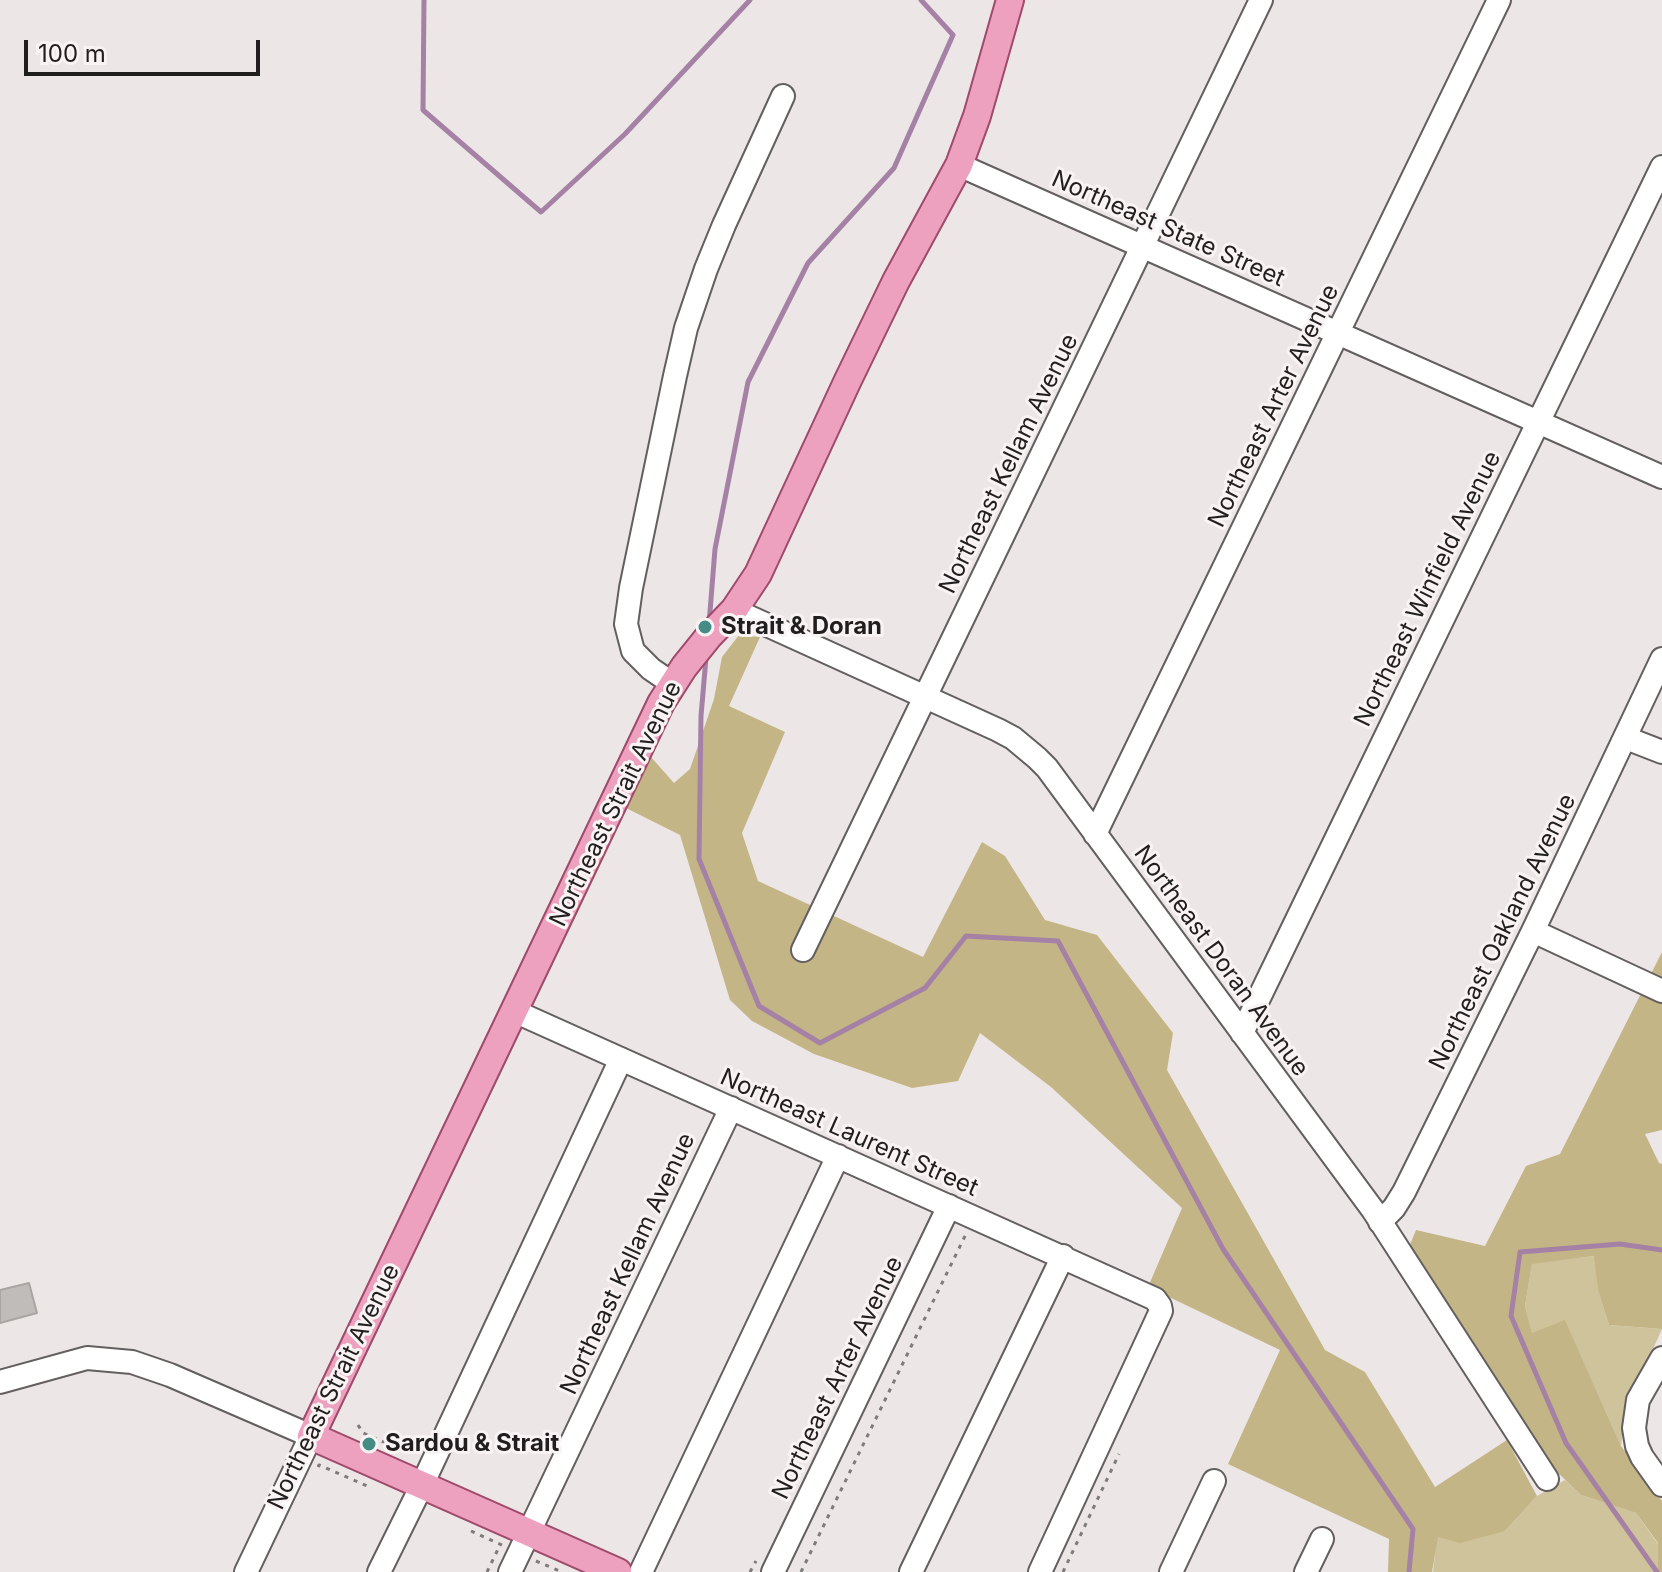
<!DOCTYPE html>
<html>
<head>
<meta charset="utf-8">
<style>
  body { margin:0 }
  #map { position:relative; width:1662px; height:1572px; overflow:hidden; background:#ece7e6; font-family:Inter,sans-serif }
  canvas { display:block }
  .scale { position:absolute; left:24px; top:40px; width:236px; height:36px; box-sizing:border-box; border:4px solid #201e1e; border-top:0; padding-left:10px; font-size:24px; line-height:28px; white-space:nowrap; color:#201e1e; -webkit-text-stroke:6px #f9f4f3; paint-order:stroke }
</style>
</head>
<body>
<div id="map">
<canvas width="1662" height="1572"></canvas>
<div class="scale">100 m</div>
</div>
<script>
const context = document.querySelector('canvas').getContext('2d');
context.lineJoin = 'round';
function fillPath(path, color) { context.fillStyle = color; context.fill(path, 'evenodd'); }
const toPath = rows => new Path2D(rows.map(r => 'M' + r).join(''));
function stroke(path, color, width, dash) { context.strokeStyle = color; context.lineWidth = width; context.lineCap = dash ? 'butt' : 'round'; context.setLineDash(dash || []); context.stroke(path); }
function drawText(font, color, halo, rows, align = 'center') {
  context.font = font + ' Inter,sans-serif'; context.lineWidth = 6; context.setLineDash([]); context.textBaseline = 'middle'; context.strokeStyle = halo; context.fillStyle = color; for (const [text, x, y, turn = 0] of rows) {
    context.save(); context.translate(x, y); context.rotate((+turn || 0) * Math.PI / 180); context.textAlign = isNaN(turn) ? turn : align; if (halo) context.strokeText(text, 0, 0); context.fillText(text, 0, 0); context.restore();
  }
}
const green = toPath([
  [1595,1256,1598,1291,1609,1325,1662,1329,1625,1411,1621,1446,1565,1321,1532,1334,1525,1306,1532,1263],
  [1565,1480,1581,1495,1636,1513,1658,1544,1658,1572,1433,1572,1437,1537,1505,1531,1537,1496]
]);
const forest = toPath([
  [739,635,760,637,729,706,785,732,742,833,758,881,923,957,982,842,1005,856,1045,920,1097,935,1173,1033,1167,1070,1325,1350,1365,1372,1435,1487,1507,1440,1537,1496,1505,1531,1460,1543,1438,1537,1432,1572,1388,1572,1389,1539,1228,1464,1280,1350,1148,1287,1182,1208,1051,1087,980,1033,958,1081,912,1088,814,1054,752,1021,730,1000,680,835,626,808,651,757,674,783,690,769,714,699,722,657],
  [1662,952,1662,1130,1645,1134,1659,1163,1662,1164,1662,1329,1609,1325,1598,1291,1594,1256,1532,1264,1525,1306,1532,1333,1565,1320,1621,1446,1662,1501,1662,1572,1658,1572,1658,1543,1636,1513,1581,1495,1557,1472,1409,1247,1416,1230,1485,1246,1526,1166,1560,1154]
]);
const stream = toPath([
  [424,0,423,110,541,212,625,134,750,0],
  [709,624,715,549,748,382,808,263,894,168,953,35,921,0],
  [706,658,701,716,699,859,759,1006,820,1043,925,988,966,936,1058,941,1223,1249,1413,1529,1409,1572],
  [1657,1572,1566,1443,1511,1316,1520,1252,1620,1244,1662,1250]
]);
const building = toPath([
  [29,1283,37,1313,0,1323,0,1290,29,1283]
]);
const path = toPath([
  [358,1425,363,1433,408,1453],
  [318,1467,319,1465,372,1488],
  [471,1531,504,1546],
  [536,1561,562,1572],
  [487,1572,500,1545],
  [750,1572,756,1561],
  [801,1572,966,1234],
  [1063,1572,1119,1454]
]);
const minor = toPath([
  [959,165,1662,477],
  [734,610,998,730,1013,738,1037,758,1047,768,1373,1210,1547,1479],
  [673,684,651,669,633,651,626,624,631,588,675,376,686,328,706,269,724,225,783,96],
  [1626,738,1662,752],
  [1095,834,1499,0],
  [1533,931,1662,991],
  [803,950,1261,0],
  [514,1011,1155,1299,1160,1306,1161,1311,1040,1572],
  [1242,1033,1662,167],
  [1380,1222,1394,1208,1404,1192,1533,931,1662,659],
  [1662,1358,1638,1400,1634,1428,1637,1446,1642,1457,1662,1485],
  [0,1382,87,1358,132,1362,170,1375,311,1436,246,1572],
  [379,1572,422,1485,621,1059],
  [510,1572,731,1108],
  [641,1572,838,1156],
  [773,1572,949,1206],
  [911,1572,1063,1256],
  [1171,1572,1214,1481],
  [1306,1572,1322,1539]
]);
const major = toPath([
  [618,1572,311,1436,661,703,684,667,709,636,734,610,758,574,848,380,896,281,959,165,977,116,1010,0]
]);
const markers = [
  [705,627,8,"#458c87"],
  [369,1444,8,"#458c87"]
];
const streetNames = [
  ["Northeast State Street",1168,229,24],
  ["Northeast Arter Avenue",1274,406,-64],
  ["Northeast Kellam Avenue",1009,464,-64],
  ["Northeast Winfield Avenue",1428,589,-64],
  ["Northeast Strait Avenue",616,804,-64],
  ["Northeast Oakland Avenue",1503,932,-64],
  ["Northeast Doran Avenue",1221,961,54],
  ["Northeast Laurent Street",849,1133,24],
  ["Northeast Kellam Avenue",628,1264,-65],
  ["Northeast Arter Avenue",838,1378,-64],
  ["Northeast Strait Avenue",334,1387,-64]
];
const poiNames = [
  ["Strait & Doran",721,627],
  ["Sardou & Strait",385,1444]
];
fillPath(green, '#cfc39b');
fillPath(forest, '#c4b586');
stroke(stream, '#a581a5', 5);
fillPath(building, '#bfbcb9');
stroke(building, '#a8a5a2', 2);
stroke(minor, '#635f5e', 26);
stroke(major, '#9f4a6b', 30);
stroke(path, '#7e7b7a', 3, [4, 6]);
stroke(minor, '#fff', 22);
stroke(major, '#eea1bf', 26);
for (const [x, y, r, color] of markers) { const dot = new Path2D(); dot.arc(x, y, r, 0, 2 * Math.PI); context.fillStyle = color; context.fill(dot); stroke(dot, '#f9f4f3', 3); }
drawText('24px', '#201e1e', '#f9f4f3', streetNames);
drawText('bold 24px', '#201e1e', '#f9f4f3', poiNames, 'left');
</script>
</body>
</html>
